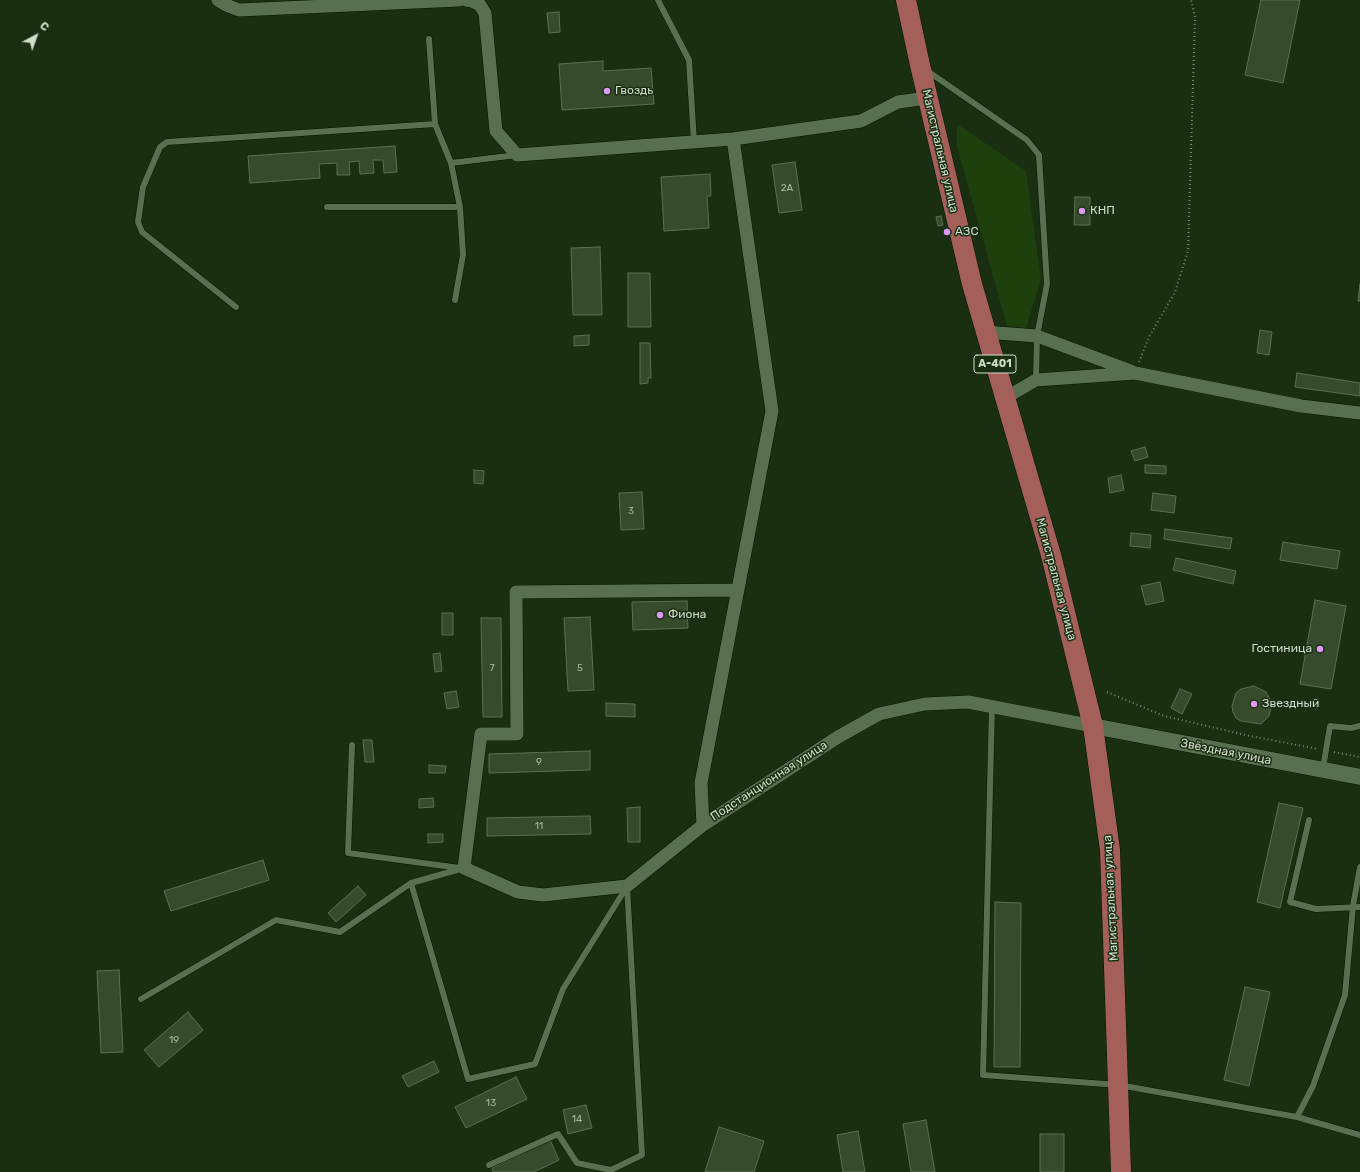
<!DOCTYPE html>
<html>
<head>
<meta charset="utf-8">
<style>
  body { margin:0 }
  #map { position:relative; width:1360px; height:1172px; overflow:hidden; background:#1a2f12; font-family:Rubik,sans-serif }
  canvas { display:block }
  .north { position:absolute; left:16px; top:16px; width:40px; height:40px; -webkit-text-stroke:3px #1a2f12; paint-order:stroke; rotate:41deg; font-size:11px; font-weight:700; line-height:16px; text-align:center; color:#d1decc }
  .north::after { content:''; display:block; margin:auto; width:14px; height:18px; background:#d1decc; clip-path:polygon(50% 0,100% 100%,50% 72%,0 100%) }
</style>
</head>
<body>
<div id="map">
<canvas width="1360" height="1172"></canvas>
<div class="north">С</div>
</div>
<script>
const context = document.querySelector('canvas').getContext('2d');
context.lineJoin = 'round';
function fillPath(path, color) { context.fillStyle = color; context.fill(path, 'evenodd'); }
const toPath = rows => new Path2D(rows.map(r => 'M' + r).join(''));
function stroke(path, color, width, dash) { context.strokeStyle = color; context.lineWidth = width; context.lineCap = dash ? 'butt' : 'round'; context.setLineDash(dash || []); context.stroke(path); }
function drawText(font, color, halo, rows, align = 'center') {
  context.font = font + ' Rubik,sans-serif'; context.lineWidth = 3; context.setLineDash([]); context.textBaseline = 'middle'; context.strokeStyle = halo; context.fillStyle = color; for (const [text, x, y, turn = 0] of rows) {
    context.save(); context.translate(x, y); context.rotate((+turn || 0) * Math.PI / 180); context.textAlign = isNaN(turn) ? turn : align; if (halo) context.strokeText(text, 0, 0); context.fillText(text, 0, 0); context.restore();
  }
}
const green = toPath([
  [957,124,1026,171,1041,279,1026,328,1007,326,957,146]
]);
const building = toPath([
  [1261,0,1300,0,1283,83,1245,75,1261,0],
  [559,12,560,32,549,33,547,13,559,12],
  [603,61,603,71,651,68,654,104,562,110,559,64,603,61],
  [395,146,397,172,384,173,383,160,373,160,374,173,360,174,359,161,349,162,350,175,337,175,337,163,319,164,320,178,250,183,248,156,395,146],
  [795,162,802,210,779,213,772,165,795,162],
  [710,174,711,196,707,196,709,228,664,231,661,177,710,174],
  [1075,197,1090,197,1090,225,1074,225,1075,197],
  [941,216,943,225,938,226,936,217,941,216],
  [600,247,602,315,573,315,571,248,600,247],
  [628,273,650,273,651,327,628,327,628,273],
  [1360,284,1360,301,1358,301,1360,284],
  [1260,330,1272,332,1269,355,1257,353,1260,330],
  [589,335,589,345,574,346,574,336,589,335],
  [640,343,650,343,651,378,648,378,648,383,640,384,640,343],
  [1297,373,1360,383,1360,396,1295,387,1297,373],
  [1145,447,1148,457,1135,461,1131,451,1145,447],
  [1145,465,1166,466,1166,474,1145,473,1145,465],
  [474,470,484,471,483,484,474,483,474,470],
  [1121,475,1124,490,1110,493,1108,478,1121,475],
  [642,492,644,529,621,530,619,493,642,492],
  [1153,493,1176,496,1174,513,1151,510,1153,493],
  [1165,529,1232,538,1230,549,1164,539,1165,529],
  [1131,533,1151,535,1150,548,1130,546,1131,533],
  [1283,542,1340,551,1337,569,1280,560,1283,542],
  [1176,558,1236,571,1233,584,1173,570,1176,558],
  [1160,582,1164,601,1146,605,1141,586,1160,582],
  [1315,600,1346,606,1331,689,1300,684,1315,600],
  [687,601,688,628,633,630,632,602,687,601],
  [442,613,453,613,453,635,442,635,442,613],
  [590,617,594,690,568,691,564,618,590,617],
  [481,618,501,618,502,717,483,717,481,618],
  [440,653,442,671,435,672,433,654,440,653],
  [1254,686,1266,692,1272,703,1269,716,1261,724,1241,721,1236,718,1233,712,1232,706,1236,693,1241,689,1254,686],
  [1180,689,1192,694,1182,714,1171,708,1180,689],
  [456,691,459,707,447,709,444,693,456,691],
  [606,703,635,704,635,717,606,716,606,703],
  [363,740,372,740,374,762,365,762,363,740],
  [590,751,590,770,489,773,489,754,590,751],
  [429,765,446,766,445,773,429,773,429,765],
  [433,798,434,807,419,808,419,799,433,798],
  [1279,803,1303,808,1280,908,1257,902,1279,803],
  [640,807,640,842,628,842,627,808,640,807],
  [590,816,591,834,487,836,487,818,590,816],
  [428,834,443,834,443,842,428,843,428,834],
  [263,860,269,880,171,911,164,891,263,860],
  [358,886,366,895,336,922,328,913,358,886],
  [995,902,1021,903,1020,1067,994,1067,995,902],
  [119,970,123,1052,101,1053,97,971,119,970],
  [1245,987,1270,992,1249,1086,1224,1080,1245,987],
  [188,1012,203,1030,159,1067,144,1050,188,1012],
  [434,1061,439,1072,408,1087,402,1076,434,1061],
  [516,1077,527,1099,466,1128,455,1107,516,1077],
  [586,1105,592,1128,568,1134,563,1110,586,1105],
  [926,1120,935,1172,911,1172,903,1124,926,1120],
  [719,1127,764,1141,754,1172,705,1172,719,1127],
  [858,1131,865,1172,843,1172,837,1135,858,1131],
  [1040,1134,1064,1134,1064,1172,1040,1172,1040,1134],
  [550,1140,559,1160,534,1172,493,1172,492,1168,550,1140]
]);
const path = toPath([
  [1139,362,1149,337,1175,292,1188,251,1195,17,1191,0],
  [1107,692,1164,716,1250,736,1318,749],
  [1334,752,1360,757]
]);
const service = toPath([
  [658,0,689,60,694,142],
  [429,39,435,124,451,163],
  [926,70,1027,140,1039,155,1047,284,1037,336,1036,380],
  [327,207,460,207],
  [455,300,463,255,460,207,451,163,517,155],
  [236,307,142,232,138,222,143,187,160,147,167,142,435,124],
  [992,706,983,1075,1119,1085,1297,1117,1360,1135],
  [352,745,348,853,460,868],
  [1323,768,1330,726,1351,728,1360,726],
  [1309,820,1290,902,1316,909,1360,907],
  [464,868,411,883,468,1079,535,1064,563,989,626,888],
  [141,999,276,920,340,932,411,883],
  [1297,1117,1313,1086,1345,995,1353,906,1360,867],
  [489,1165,558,1134,577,1163,611,1170,642,1155,627,886]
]);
const minor = toPath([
  [218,0,226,5,239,10,459,0],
  [466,0,472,1,480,5,485,13,496,131,517,155,733,139,861,121,898,102,927,98],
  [985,332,1037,336,1131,371],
  [1005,398,1036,380,1135,373,1301,406,1360,413],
  [738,590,516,592,517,734,481,734,464,868,518,892,543,895,627,886,703,825,838,737,879,714,925,704,968,702,1093,726],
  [703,825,701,783,772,411,733,139]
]);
const tertiary = toPath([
  [1093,726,1360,777]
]);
const primary = toPath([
  [906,0,920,65,972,284,1051,555,1093,726,1110,850,1121,1172]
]);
const markers = [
  [607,91,4,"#dd99f4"],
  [1082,211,4,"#dd99f4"],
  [947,232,4,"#dd99f4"],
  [660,615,4,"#dd99f4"],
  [1320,649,4,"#dd99f4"],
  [1254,704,4,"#dd99f4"]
];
const numberNames = [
  ["2А",787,188],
  ["3",631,511],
  ["7",492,668],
  ["5",580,668],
  ["9",539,762],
  ["11",539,826],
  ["19",174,1040],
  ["13",491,1103],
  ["14",577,1119]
];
const shields = [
  [995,364,42]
];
const shieldNames = [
  ["А-401",995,364]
];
const poiNames = [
  ["Гвоздь",615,91],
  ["КНП",1090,211],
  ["АЗС",955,232],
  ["Фиона",668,615],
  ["Гостиница",1312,649,"right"],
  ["Звездный",1262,704]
];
const streetNames = [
  ["Магистральная улица",940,151,77],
  ["Магистральная улица",1056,579,75],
  ["Звёздная улица",1226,752,11],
  ["Подстанционная улица",769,781,-33],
  ["Магистральная улица",1111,898,-93]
];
fillPath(green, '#1d400c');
fillPath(building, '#354b2c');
stroke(building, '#5a7151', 1);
stroke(service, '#041700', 7);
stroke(minor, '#041700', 14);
stroke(tertiary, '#041700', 17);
stroke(primary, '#041700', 21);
stroke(path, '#7b8b74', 2, [1, 3]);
stroke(service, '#58704f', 6);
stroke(minor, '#58704f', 13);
stroke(tertiary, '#58704f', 16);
stroke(primary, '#a55f5a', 20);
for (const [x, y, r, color] of markers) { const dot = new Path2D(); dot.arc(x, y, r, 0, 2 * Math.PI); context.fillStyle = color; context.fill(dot); stroke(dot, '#1a2f12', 1.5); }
drawText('10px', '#aab9a4', null, numberNames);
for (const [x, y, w] of shields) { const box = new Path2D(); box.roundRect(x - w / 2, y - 9, w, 18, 3); context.fillStyle = '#1a2f12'; context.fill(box); stroke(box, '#d1decc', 1); }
drawText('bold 11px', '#d1decc', null, shieldNames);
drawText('12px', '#d1decc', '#1a2f12', poiNames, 'left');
drawText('12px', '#d1decc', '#1a2f12', streetNames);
</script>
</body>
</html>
